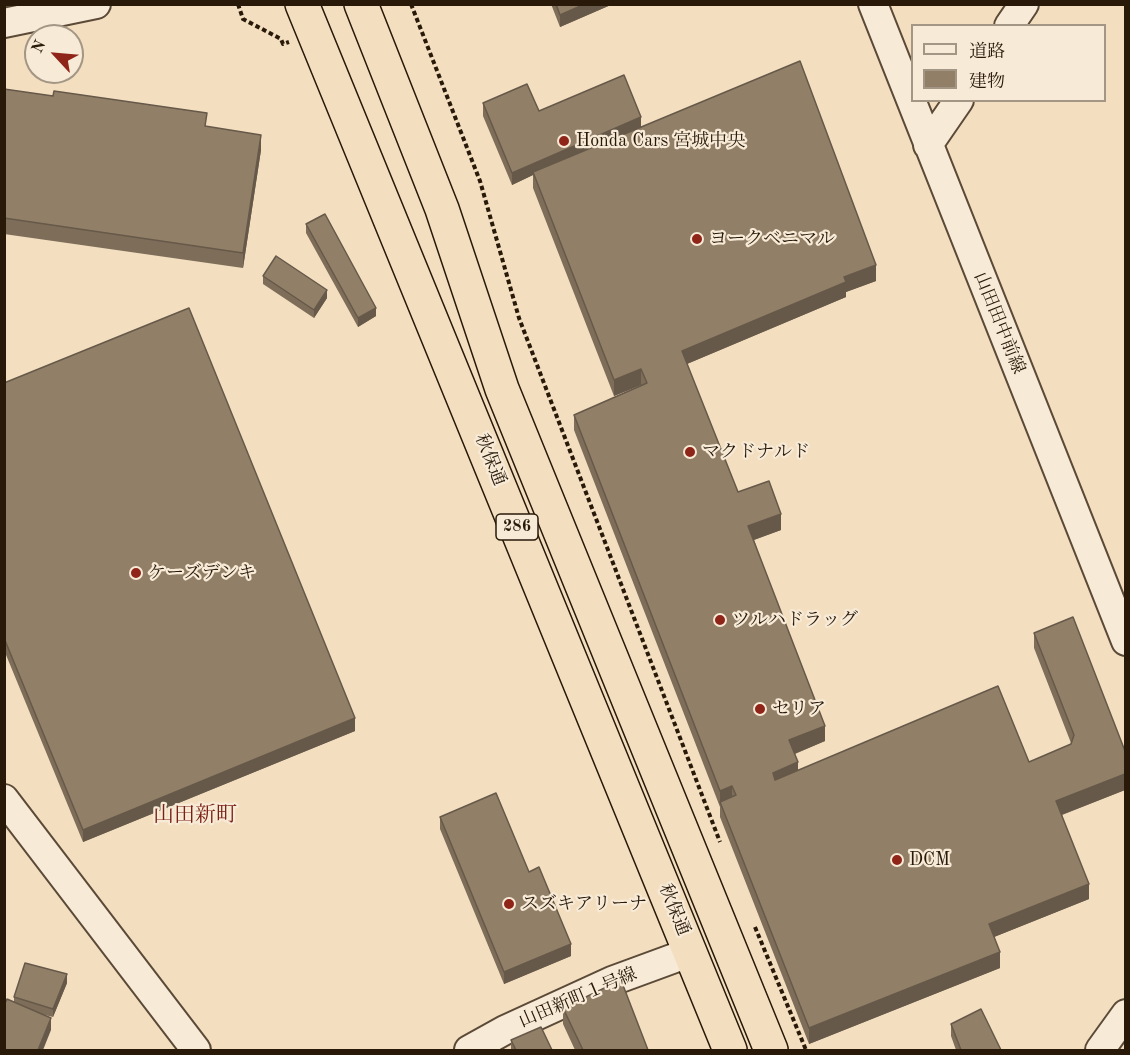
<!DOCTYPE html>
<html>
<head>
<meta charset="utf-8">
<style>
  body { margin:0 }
  #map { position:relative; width:1130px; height:1055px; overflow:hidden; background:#f3dec0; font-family:"Old Standard TT","Noto Serif JP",serif }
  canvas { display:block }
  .frame { position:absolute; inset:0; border:6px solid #281909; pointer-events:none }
  .legend { position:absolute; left:911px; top:24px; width:195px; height:78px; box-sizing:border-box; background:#f7ead6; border:2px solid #a49684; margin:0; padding:8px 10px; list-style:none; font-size:18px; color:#281909 }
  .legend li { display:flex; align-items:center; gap:12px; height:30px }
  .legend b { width:30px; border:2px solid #a49684 }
  .north { position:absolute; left:24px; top:24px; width:60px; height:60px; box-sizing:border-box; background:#f7ead6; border:2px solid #a49684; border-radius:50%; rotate:296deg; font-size:16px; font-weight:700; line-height:24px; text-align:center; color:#281909 }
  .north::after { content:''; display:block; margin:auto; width:21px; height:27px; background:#8f2418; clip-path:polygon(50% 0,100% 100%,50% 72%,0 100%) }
</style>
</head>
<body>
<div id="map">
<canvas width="1130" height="1055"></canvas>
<div class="frame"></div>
<ul class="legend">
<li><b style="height:8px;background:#f7ead6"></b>道路</li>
<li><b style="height:16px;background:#927f68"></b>建物</li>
</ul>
<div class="north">N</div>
</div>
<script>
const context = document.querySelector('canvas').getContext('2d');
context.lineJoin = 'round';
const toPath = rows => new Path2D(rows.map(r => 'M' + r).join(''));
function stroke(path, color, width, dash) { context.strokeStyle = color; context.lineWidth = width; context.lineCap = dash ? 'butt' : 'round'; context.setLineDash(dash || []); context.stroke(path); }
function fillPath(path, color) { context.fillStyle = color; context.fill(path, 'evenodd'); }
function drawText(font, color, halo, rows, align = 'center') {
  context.font = font + ' "Old Standard TT","Noto Serif JP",serif'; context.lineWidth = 4.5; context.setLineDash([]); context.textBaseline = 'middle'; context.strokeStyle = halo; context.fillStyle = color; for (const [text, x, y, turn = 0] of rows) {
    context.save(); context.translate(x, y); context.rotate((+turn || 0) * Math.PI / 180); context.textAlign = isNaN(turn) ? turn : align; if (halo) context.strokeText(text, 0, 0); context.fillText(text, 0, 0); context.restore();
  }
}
const path = toPath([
  [238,4,243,19,281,39,283,44,289,42],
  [411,4,480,181,519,318,720,842],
  [755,927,806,1050]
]);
const minor = toPath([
  [873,4,1126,641],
  [4,23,96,4],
  [1009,26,1024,4],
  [928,145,959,100],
  [4,799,196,1050],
  [469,1050,505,1030,612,981,691,952],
  [1100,1050,1126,1014]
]);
const highway = toPath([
  [302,4,730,1050],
  [361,4,442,209,502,389,771,1050]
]);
const wall = toPath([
  [551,4,613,4,560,27],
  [4,89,207,126,261,150,243,268,4,234],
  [483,103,641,127,876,281,846,292,846,297,687,364,738,492,781,530,754,540,825,741,795,754,798,770,1029,762,1071,744,1071,743,1034,648,1034,633,1125,751,1125,790,1062,815,1089,899,994,937,1000,968,809,1044,720,817,720,807,574,430,574,415,642,386,641,385,614,396,533,188,533,175,512,185,483,116],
  [306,224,376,316,358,327,306,233],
  [263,276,327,298,314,318,263,284],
  [4,383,355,731,83,842,4,650],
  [440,817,529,872,571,956,504,984,440,829],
  [67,983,53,1017,41,1014,51,1030,14,1002,14,997],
  [563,1008,648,1050,575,1050,563,1024],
  [951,1024,1001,1050,956,1050,951,1036],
  [511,1040,552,1050,511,1050]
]);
const shadedWall = toPath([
  [585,4,613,4,560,27,560,15],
  [641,117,641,129,533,172,533,175,512,185,512,173],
  [261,135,261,150,243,268,243,253],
  [876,265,876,281,846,292,846,297,682,366,682,351,844,277],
  [327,290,327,298,314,318,314,310],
  [376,308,376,316,358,327,358,318],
  [641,369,641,385,614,396,614,380],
  [781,514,781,530,748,542,748,526],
  [355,718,355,731,83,842,83,830],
  [825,726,825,741,789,756,789,740],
  [798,762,798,778,773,789,773,773],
  [1125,774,1125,790,1056,817,1056,801],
  [732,786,732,802,720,802,720,791],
  [1089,884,1089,899,989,939,989,924],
  [571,944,571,956,504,984,504,972],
  [1000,952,1000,968,809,1044,809,1028],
  [67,974,67,983,53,1017,53,1009],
  [51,1018,51,1030,43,1050,38,1050]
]);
const building = toPath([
  [556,4,585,4,560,15,556,4],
  [800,61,876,265,844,277,846,282,682,351,738,492,769,481,781,514,748,526,825,726,789,740,798,762,773,773,775,780,998,686,1029,762,1071,744,1074,735,1034,633,1073,617,1125,751,1125,774,1056,801,1089,884,989,924,1000,952,809,1028,720,802,736,795,732,786,720,791,574,415,647,383,641,369,614,380,533,172,800,61],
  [624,75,641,117,512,173,483,103,527,84,539,111,624,75],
  [4,89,53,96,54,91,207,113,205,126,261,135,243,253,4,218,4,89],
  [325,214,376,308,358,318,306,224,325,214],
  [276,256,327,290,314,310,263,276,276,256],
  [189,308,355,718,83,830,4,638,4,383,189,308],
  [496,793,529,872,539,867,571,944,504,972,440,817,496,793],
  [25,963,67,974,53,1009,14,997,25,963],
  [621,980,648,1050,583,1050,563,1008,621,980],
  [7,999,51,1018,38,1050,4,1050,4,1005,7,999],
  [981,1009,1001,1050,961,1050,951,1024,981,1009],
  [541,1027,552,1050,516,1050,511,1040,541,1027]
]);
const markers = [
  [564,141,6,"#8f2418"],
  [697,239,6,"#8f2418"],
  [690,452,6,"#8f2418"],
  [136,573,6,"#8f2418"],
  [720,620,6,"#8f2418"],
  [760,709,6,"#8f2418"],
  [897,860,6,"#8f2418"],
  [509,904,6,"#8f2418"]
];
const shields = [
  [517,527,42]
];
const shieldNames = [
  ["286",517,527]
];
const poiNames = [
  ["Honda Cars 宮城中央",576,141],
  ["ヨークベニマル",709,239],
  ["マクドナルド",702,452],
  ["ケーズデンキ",148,573],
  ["ツルハドラッグ",732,620],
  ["セリア",772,709],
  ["DCM",909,860],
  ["スズキアリーナ",521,904]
];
const streetNames = [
  ["山田田中前線",999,323,68],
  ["秋保通",490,460,68],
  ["秋保通",674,910,68],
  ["山田新町１号線",578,998,-23]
];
const quarterNames = [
  ["山田新町",195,815]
];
stroke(minor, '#5b4a37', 32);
stroke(highway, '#281909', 36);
stroke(path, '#281909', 4, [4.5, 3]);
stroke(minor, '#f7ead6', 28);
stroke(highway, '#f3dec0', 33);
fillPath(wall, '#7e6d59');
fillPath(shadedWall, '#665949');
fillPath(building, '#927f68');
stroke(building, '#665949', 1.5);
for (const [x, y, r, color] of markers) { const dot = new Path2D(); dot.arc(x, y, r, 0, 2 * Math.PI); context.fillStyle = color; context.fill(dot); stroke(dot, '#f7ead6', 2); }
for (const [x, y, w] of shields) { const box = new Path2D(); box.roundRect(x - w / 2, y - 13, w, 26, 4.5); context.fillStyle = '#f7ead6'; context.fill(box); stroke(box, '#281909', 1.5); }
drawText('bold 16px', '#281909', null, shieldNames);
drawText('18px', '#281909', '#f7ead6', poiNames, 'left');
drawText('18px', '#281909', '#f7ead6', streetNames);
drawText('21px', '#7a1f14', '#f7ead6', quarterNames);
</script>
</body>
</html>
